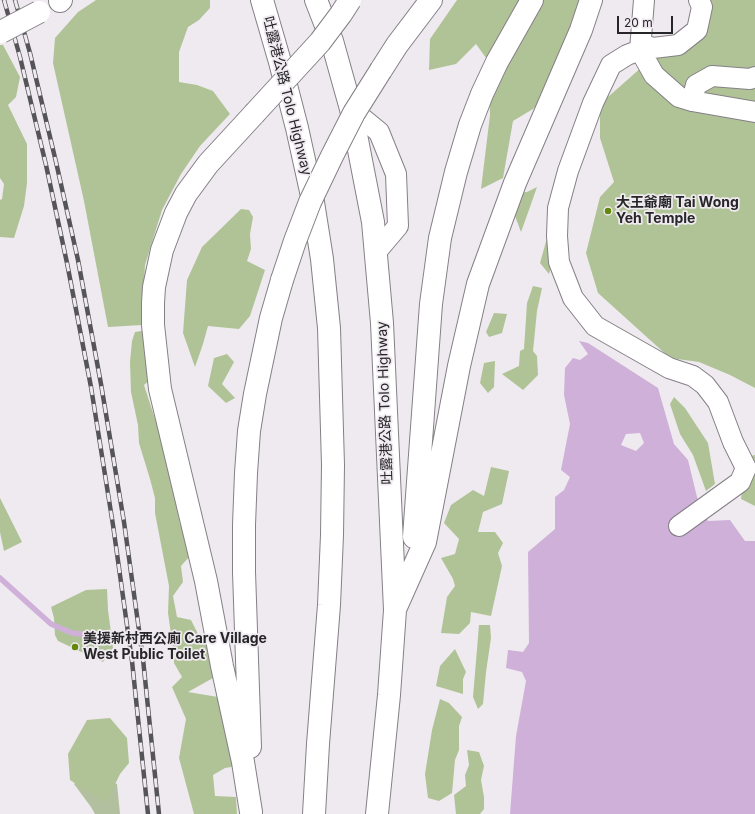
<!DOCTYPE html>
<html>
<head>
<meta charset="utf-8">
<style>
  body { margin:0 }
  #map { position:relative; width:755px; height:814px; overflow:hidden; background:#efeaf0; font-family:Inter,sans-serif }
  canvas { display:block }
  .scale { position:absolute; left:617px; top:16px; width:56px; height:18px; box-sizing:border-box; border:2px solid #262527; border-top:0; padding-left:5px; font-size:12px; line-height:14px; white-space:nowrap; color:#262527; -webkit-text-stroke:3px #efeaf0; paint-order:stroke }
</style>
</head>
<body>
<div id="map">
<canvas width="755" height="814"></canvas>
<div class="scale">20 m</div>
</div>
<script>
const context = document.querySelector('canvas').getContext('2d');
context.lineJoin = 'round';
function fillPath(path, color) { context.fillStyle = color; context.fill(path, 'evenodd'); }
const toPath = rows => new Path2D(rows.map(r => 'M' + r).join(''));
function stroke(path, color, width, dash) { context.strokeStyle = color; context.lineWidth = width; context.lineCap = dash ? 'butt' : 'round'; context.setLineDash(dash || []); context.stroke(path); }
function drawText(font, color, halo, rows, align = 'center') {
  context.font = font + ' Inter,"Noto Sans TC",sans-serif'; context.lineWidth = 3.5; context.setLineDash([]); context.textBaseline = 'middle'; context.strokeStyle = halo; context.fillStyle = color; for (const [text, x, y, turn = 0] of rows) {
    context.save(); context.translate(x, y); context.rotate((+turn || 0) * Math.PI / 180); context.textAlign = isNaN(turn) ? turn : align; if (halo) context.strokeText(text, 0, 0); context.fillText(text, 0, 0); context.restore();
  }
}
const green = toPath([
  [88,772,117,784,120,814,95,814,91,807,74,784]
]);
const forest = toPath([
  [96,0,210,0,210,8,199,20,188,27,179,52,179,82,197,85,213,91,230,114,200,146,181,174,162,210,145,265,142,325,108,327,84,201,53,63,55,38,78,12],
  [457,0,581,0,577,61,533,109,513,121,503,178,481,189,490,115,489,62,476,44,456,64,429,70,430,39],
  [710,0,755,0,755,388,730,375,699,362,670,358,598,293,586,253,600,197,614,182,600,138,600,104,694,21],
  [0,45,3,45,20,77,16,97,8,105,27,144,27,183,24,206,14,238,0,237,0,200,2,199,4,184,0,178],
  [537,187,530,207,521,232,515,216,515,193,527,192],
  [241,209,249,210,253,217,250,234,251,249,247,261,265,270,250,316,239,329,208,326,203,344,195,367,183,333,187,280,202,247],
  [549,231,555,253,549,274,540,263],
  [533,286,542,288,537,311,533,351,537,356,538,375,523,390,502,374,519,366,520,351,524,349,527,303],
  [494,313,507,314,502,333,489,337,486,332],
  [159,328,154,377,144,385,166,453,179,499,176,505,180,524,192,541,189,557,181,566,183,582,173,596,177,617,191,620,199,636,212,651,213,678,188,692,218,697,237,766,225,768,213,775,215,796,236,797,237,814,194,814,179,758,186,719,172,687,182,677,174,663,173,648,168,613,169,586,155,513,155,498,150,479,139,443,138,425,131,392,130,362,132,341,135,332],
  [227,354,234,362,222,384,235,398,226,403,208,386,214,358],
  [495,361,494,387,488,393,480,383,484,363],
  [674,397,685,408,708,443,715,484,706,491,693,455,680,434,670,404],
  [755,455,755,506,741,499,747,457],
  [491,467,509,471,502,504,483,512,478,532,495,532,503,543,498,553,502,566,491,616,471,612,470,623,459,634,441,633,447,597,455,586,453,579,441,558,455,554,459,539,444,523,451,505,473,490,484,496],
  [0,498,22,542,4,551,0,532],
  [107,589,108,610,113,648,103,662,58,641,55,635,54,618,51,607,86,590],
  [479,625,490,625,491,638,486,672,483,704,478,709,473,697],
  [455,649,466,672,463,679,463,694,436,686,440,666],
  [440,699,449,703,462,717,459,726,459,750,455,760,452,793,439,801,428,798,425,774,432,730],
  [110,718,127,738,129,763,120,774,106,803,70,780,68,754,87,720],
  [467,750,479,752,484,766,481,780,484,797,484,809,480,814,456,814,454,795,466,786,465,775,469,765]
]);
const water = toPath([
  [579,341,588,343,658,388,674,444,688,460,697,497,708,521,730,520,745,541,755,541,755,814,510,814,516,736,526,681,522,672,506,668,508,650,523,652,529,643,528,552,555,529,555,497,564,490,570,477,561,470,570,424,564,395,565,368,573,358,580,360,588,354],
  [640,433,644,443,636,451,621,445,626,434]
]);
const stream = toPath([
  [0,578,51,624,72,633,98,636]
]);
const minor = toPath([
  [644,0,640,50,654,75,679,97,692,101,755,112],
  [641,44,653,48,678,45,697,30,702,7,699,0],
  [640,50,627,55,611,65,593,103,568,171,558,208,557,236,559,262,573,298,595,326,669,368,693,376,705,385,718,402,733,442,746,468,740,482,679,526],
  [692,101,696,85,712,76,750,79,755,77],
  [351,109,379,132,396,174,398,226,376,252]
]);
const highway = toPath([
  [262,0,280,62,297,128,312,196,322,259,329,328,333,465,332,535,329,605,318,744,314,814],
  [316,0,332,41,351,109,373,222,382,323,395,610,389,695,377,814],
  [60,1,61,0],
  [381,70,397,45,431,0],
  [414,537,431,304,440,238,456,172,470,125,482,94,497,62,532,0],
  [396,607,425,542,459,366,478,284,515,183,581,30,591,0],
  [250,747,244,572,244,525,246,473,249,431,255,394,271,318,282,280],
  [251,812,243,762,222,666,206,581,160,389,153,325,153,303,154,287,162,250,176,213,186,194,208,164,254,114]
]);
const rail = toPath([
  [4,0,20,57,46,165,67,263,91,387,113,525,132,661,148,814],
  [15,0,30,53,56,162,78,260,101,384,124,522,143,659,159,814]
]);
const majorBridge = toPath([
  [1,32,39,12]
]);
const highwayBridge = toPath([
  [254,114,320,42,341,14,350,0],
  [282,280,295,241,310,202,332,156,354,113,381,70]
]);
const markers = [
  [608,211,4,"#62870b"],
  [75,647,4,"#62870b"]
];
const streetNames = [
  ["吐露港公路 Tolo Highway",287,96,76],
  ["吐露港公路 Tolo Highway",385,403,-92]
];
const poiNames = [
  ["大王爺廟 Tai Wong",616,203],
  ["Yeh Temple",616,219],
  ["美援新村西公廁 Care Village",83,639],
  ["West Public Toilet",83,655]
];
fillPath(green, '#b2c09f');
fillPath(forest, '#b0c396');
fillPath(water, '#ceb0d9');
stroke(stream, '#ceb0d9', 5.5);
stroke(minor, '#848086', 22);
stroke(highway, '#848086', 24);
stroke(minor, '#fff', 20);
stroke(highway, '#fff', 22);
stroke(rail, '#555456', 4.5);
stroke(rail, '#efeaf0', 3, [9]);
stroke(majorBridge, '#848086', 24, []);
stroke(highwayBridge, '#848086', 24, []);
stroke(majorBridge, '#fff', 22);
stroke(highwayBridge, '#fff', 22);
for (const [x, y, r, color] of markers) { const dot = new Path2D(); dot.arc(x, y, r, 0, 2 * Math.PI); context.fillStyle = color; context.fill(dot); stroke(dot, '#efeaf0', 1.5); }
drawText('14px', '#262527', '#efeaf0', streetNames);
drawText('bold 14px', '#262527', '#efeaf0', poiNames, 'left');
</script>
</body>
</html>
